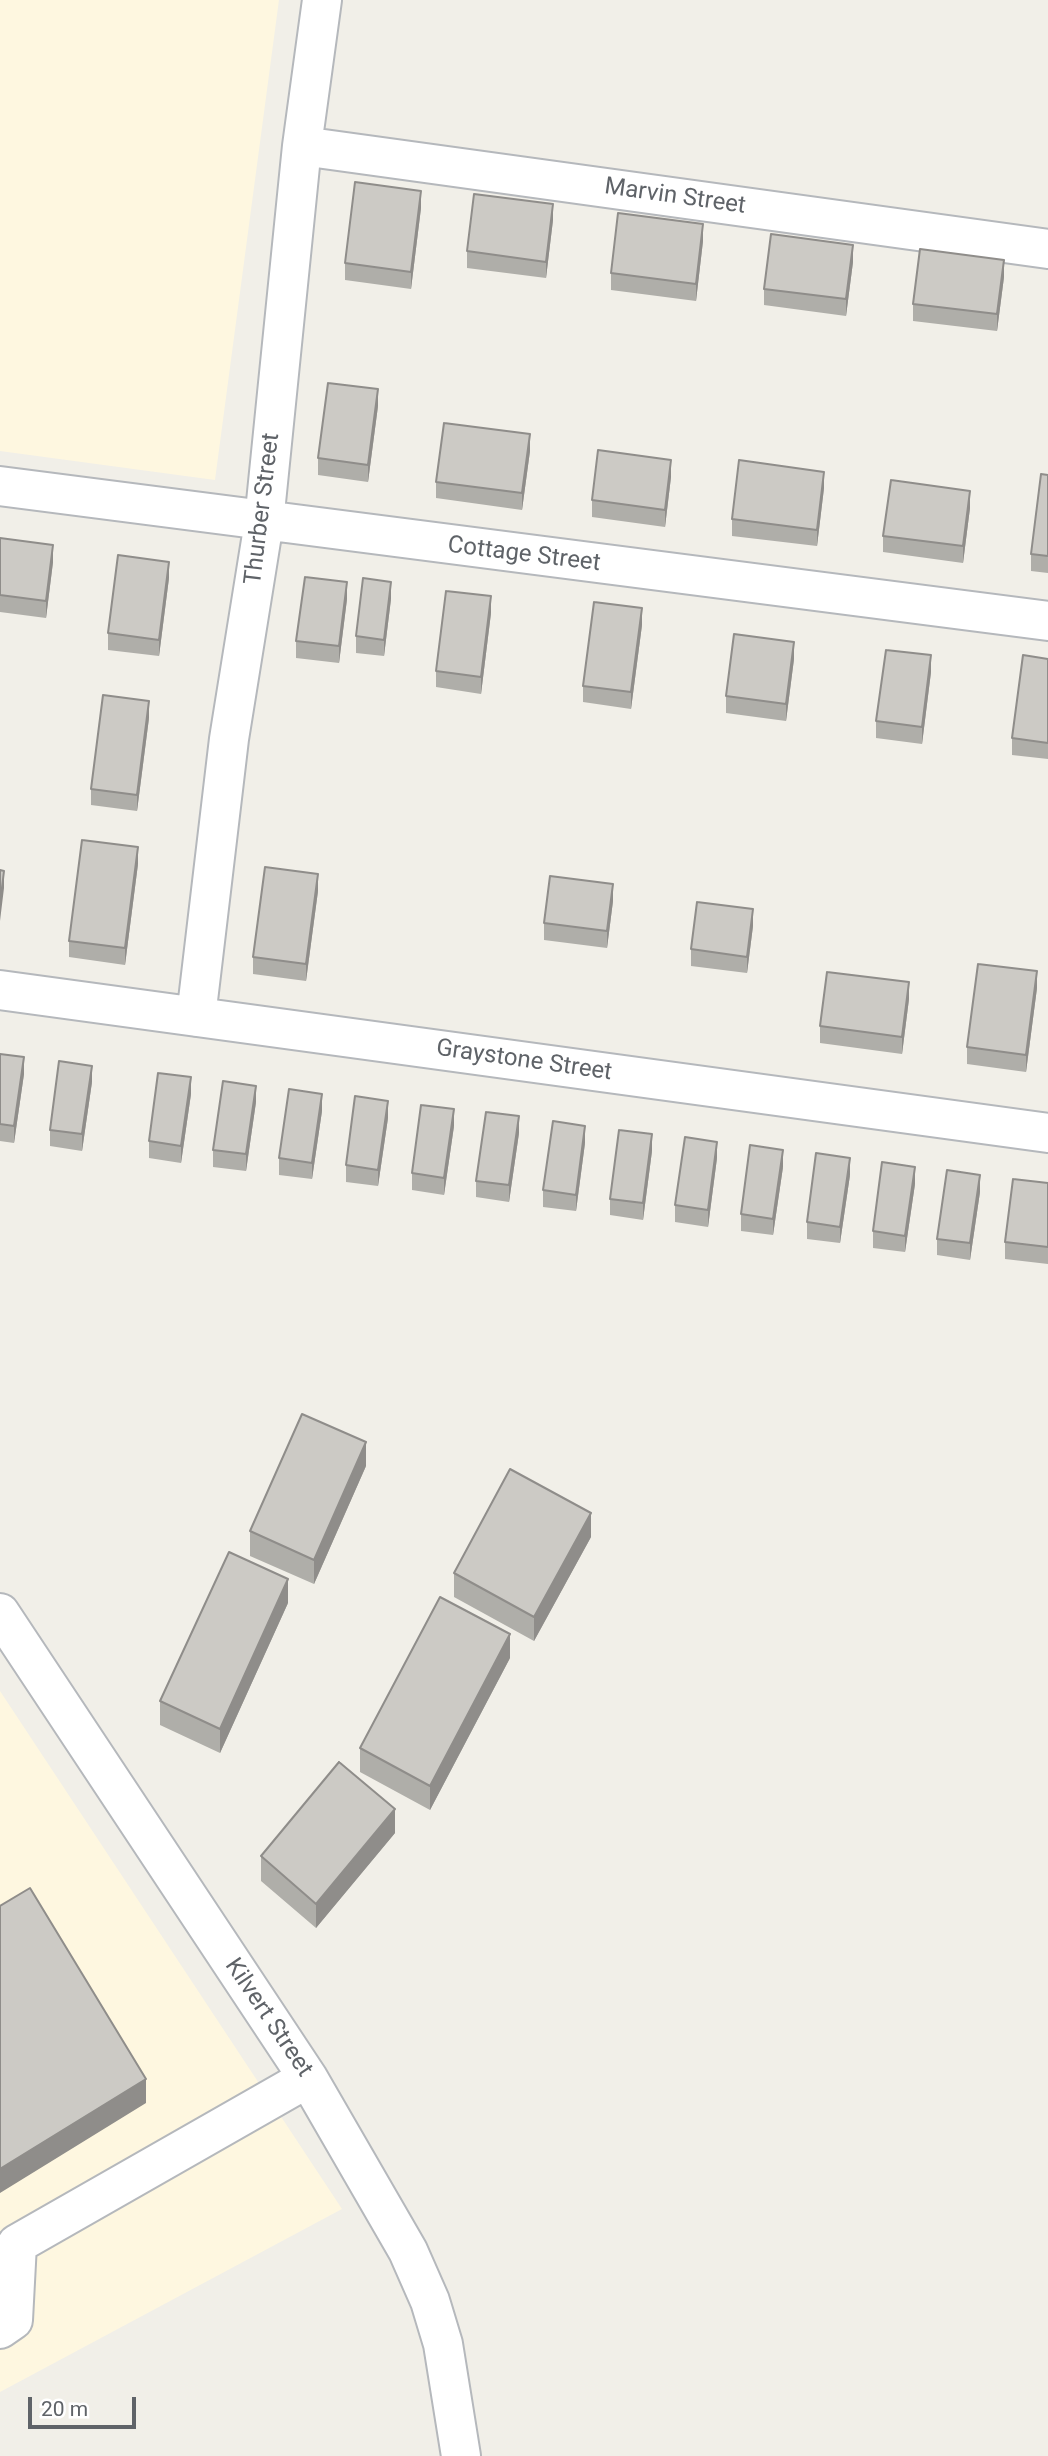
<!DOCTYPE html>
<html>
<head>
<meta charset="utf-8">
<style>
  body { margin:0 }
  #map { position:relative; width:1048px; height:2456px; overflow:hidden; background:#f1efe8; font-family:Roboto,sans-serif }
  canvas { display:block }
  .scale { position:absolute; left:28px; top:2397px; width:108px; height:32px; box-sizing:border-box; border:4px solid #5f6368; border-top:0; padding-left:9px; font-size:21px; line-height:24px; white-space:nowrap; color:#5f6368; -webkit-text-stroke:5px #fff; paint-order:stroke }
</style>
</head>
<body>
<div id="map">
<canvas width="1048" height="2456"></canvas>
<div class="scale">20 m</div>
</div>
<script>
const context = document.querySelector('canvas').getContext('2d');
context.lineJoin = 'round';
function fillPath(path, color) { context.fillStyle = color; context.fill(path, 'evenodd'); }
const toPath = rows => new Path2D(rows.map(r => 'M' + r).join(''));
function stroke(path, color, width, dash) { context.strokeStyle = color; context.lineWidth = width; context.lineCap = dash ? 'butt' : 'round'; context.setLineDash(dash || []); context.stroke(path); }
function drawText(font, color, halo, rows, align = 'center') {
  context.font = font + ' Roboto,sans-serif'; context.lineWidth = 6; context.setLineDash([]); context.textBaseline = 'middle'; context.strokeStyle = halo; context.fillStyle = color; for (const [text, x, y, turn = 0] of rows) {
    context.save(); context.translate(x, y); context.rotate((+turn || 0) * Math.PI / 180); context.textAlign = isNaN(turn) ? turn : align; if (halo) context.strokeText(text, 0, 0); context.fillText(text, 0, 0); context.restore();
  }
}
const commercial = toPath([
  [0,0,279,0,215,480,0,451],
  [0,1691,342,2209,0,2392]
]);
const minor = toPath([
  [302,146,1048,249],
  [0,486,1048,621],
  [0,990,1048,1133],
  [196,1017,229,739,264,522,302,146,322,0],
  [0,1613,308,2078,408,2251,430,2301,443,2344,461,2456],
  [0,2329,13,2320,17,2244,308,2078]
]);
const wall = toPath([
  [421,208,411,289,345,280,345,263],
  [553,220,546,278,467,268,467,251],
  [703,241,696,301,611,290,611,273],
  [853,262,846,316,764,305,764,289],
  [1004,277,997,331,913,321,913,304],
  [378,406,368,482,318,475,318,458],
  [530,451,522,510,436,498,436,482],
  [1048,475,1048,573,1031,571,1031,554],
  [671,477,665,527,592,517,592,500],
  [824,488,817,546,732,536,732,519],
  [970,508,963,563,883,552,883,536],
  [0,538,53,562,46,618,0,612],
  [169,578,159,656,108,650,108,633],
  [347,599,339,663,296,658,296,641],
  [391,599,384,656,356,653,356,636],
  [491,613,481,694,436,687,436,671],
  [642,625,631,709,583,702,583,686],
  [794,659,786,721,726,713,726,696],
  [1048,659,1048,759,1012,755,1012,738],
  [931,672,922,744,876,738,876,721],
  [149,718,137,811,91,805,91,789],
  [138,864,125,965,69,957,69,941],
  [318,891,306,981,253,974,253,957],
  [613,901,607,948,544,940,544,923],
  [753,926,747,973,691,966,691,949],
  [1037,988,1026,1072,967,1064,967,1047],
  [909,999,902,1054,820,1043,820,1026],
  [0,1054,24,1074,14,1143,0,1141],
  [92,1082,82,1151,50,1146,50,1130],
  [191,1094,181,1163,149,1158,149,1141],
  [256,1102,246,1171,213,1167,213,1150],
  [322,1111,312,1179,279,1175,279,1158],
  [388,1118,378,1186,346,1182,346,1165],
  [454,1126,444,1195,412,1190,412,1173],
  [519,1133,509,1202,476,1197,476,1181],
  [585,1143,576,1211,543,1207,543,1190],
  [652,1151,643,1220,610,1215,610,1199],
  [717,1158,708,1227,675,1222,675,1205],
  [783,1167,773,1235,741,1231,741,1214],
  [850,1175,840,1243,807,1239,807,1222],
  [1048,1183,1048,1264,1005,1259,1005,1242],
  [915,1184,905,1252,873,1248,873,1231],
  [980,1192,970,1260,937,1255,937,1239],
  [366,1466,314,1584,250,1556,250,1531],
  [591,1537,534,1641,454,1597,454,1573],
  [288,1603,220,1753,160,1725,160,1701],
  [510,1658,430,1810,360,1772,360,1748],
  [395,1833,316,1928,261,1881,261,1856]
]);
const shadedWall = toPath([
  [421,191,421,208,411,289,411,272],
  [553,204,553,220,546,278,546,262],
  [703,224,703,241,696,301,696,284],
  [853,245,853,262,846,316,846,299],
  [1004,260,1004,277,997,331,997,314],
  [378,389,378,406,368,482,368,465],
  [530,434,530,451,522,510,522,493],
  [671,460,671,477,665,527,665,510],
  [824,472,824,488,817,546,817,530],
  [970,491,970,508,963,563,963,546],
  [53,545,53,562,46,618,46,601],
  [169,562,169,578,159,656,159,640],
  [347,582,347,599,339,663,339,646],
  [391,582,391,599,384,656,384,640],
  [491,596,491,613,481,694,481,677],
  [642,608,642,625,631,709,631,692],
  [794,642,794,659,786,721,786,704],
  [931,655,931,672,922,744,922,727],
  [149,701,149,718,137,811,137,795],
  [138,847,138,864,125,965,125,948],
  [4,871,4,888,0,921,0,904],
  [318,874,318,891,306,981,306,964],
  [613,884,613,901,607,948,607,931],
  [753,909,753,926,747,973,747,957],
  [1037,971,1037,988,1026,1072,1026,1055],
  [909,982,909,999,902,1054,902,1037],
  [24,1057,24,1074,14,1143,14,1126],
  [92,1066,92,1082,82,1151,82,1134],
  [191,1077,191,1094,181,1163,181,1146],
  [256,1086,256,1102,246,1171,246,1154],
  [322,1094,322,1111,312,1179,312,1163],
  [388,1101,388,1118,378,1186,378,1170],
  [454,1109,454,1126,444,1195,444,1178],
  [519,1116,519,1133,509,1202,509,1185],
  [585,1126,585,1143,576,1211,576,1195],
  [652,1134,652,1151,643,1220,643,1203],
  [717,1142,717,1158,708,1227,708,1210],
  [783,1150,783,1167,773,1235,773,1219],
  [850,1158,850,1175,840,1243,840,1227],
  [915,1167,915,1184,905,1252,905,1236],
  [980,1175,980,1192,970,1260,970,1243],
  [366,1442,366,1466,314,1584,314,1560],
  [591,1513,591,1537,534,1641,534,1617],
  [288,1579,288,1603,220,1753,220,1729],
  [510,1634,510,1658,430,1810,430,1786],
  [395,1809,395,1833,316,1928,316,1904],
  [146,2079,146,2103,0,2193,0,2169]
]);
const building = toPath([
  [355,182,421,191,411,272,345,263,355,182],
  [474,194,553,204,546,262,467,251,474,194],
  [618,213,703,224,696,284,611,273,618,213],
  [771,234,853,245,846,299,764,289,771,234],
  [920,249,1004,260,997,314,913,304,920,249],
  [328,383,378,389,368,465,318,458,328,383],
  [444,423,530,434,522,493,436,482,444,423],
  [598,450,671,460,665,510,592,500,598,450],
  [739,460,824,472,817,530,732,519,739,460],
  [1041,474,1048,475,1048,556,1031,554,1041,474],
  [891,480,970,491,963,546,883,536,891,480],
  [0,538,53,545,46,601,0,595,0,538],
  [118,555,169,562,159,640,108,633,118,555],
  [305,577,347,582,339,646,296,641,305,577],
  [363,578,391,582,384,640,356,636,363,578],
  [446,591,491,596,481,677,436,671,446,591],
  [594,602,642,608,631,692,583,686,594,602],
  [734,634,794,642,786,704,726,696,734,634],
  [886,650,931,655,922,727,876,721,886,650],
  [1023,655,1048,659,1048,743,1012,738,1023,655],
  [103,695,149,701,137,795,91,789,103,695],
  [82,840,138,847,125,948,69,941,82,840],
  [265,867,318,874,306,964,253,957,265,867],
  [0,870,4,871,0,904,0,870],
  [550,876,613,884,607,931,544,923,550,876],
  [697,902,753,909,747,957,691,949,697,902],
  [978,964,1037,971,1026,1055,967,1047,978,964],
  [827,972,909,982,902,1037,820,1026,827,972],
  [0,1054,24,1057,14,1126,0,1124,0,1054],
  [59,1061,92,1066,82,1134,50,1130,59,1061],
  [158,1073,191,1077,181,1146,149,1141,158,1073],
  [223,1081,256,1086,246,1154,213,1150,223,1081],
  [289,1089,322,1094,312,1163,279,1158,289,1089],
  [355,1096,388,1101,378,1170,346,1165,355,1096],
  [421,1105,454,1109,444,1178,412,1173,421,1105],
  [486,1112,519,1116,509,1185,476,1181,486,1112],
  [553,1121,585,1126,576,1195,543,1190,553,1121],
  [619,1130,652,1134,643,1203,610,1199,619,1130],
  [685,1137,717,1142,708,1210,675,1205,685,1137],
  [750,1145,783,1150,773,1219,741,1214,750,1145],
  [816,1153,850,1158,840,1227,807,1222,816,1153],
  [882,1162,915,1167,905,1236,873,1231,882,1162],
  [947,1170,980,1175,970,1243,937,1239,947,1170],
  [1013,1179,1048,1183,1048,1247,1005,1242,1013,1179],
  [302,1414,366,1442,314,1560,250,1531,302,1414],
  [510,1469,591,1513,534,1617,454,1573,510,1469],
  [229,1552,288,1579,220,1729,160,1701,229,1552],
  [440,1597,510,1634,430,1786,360,1748,440,1597],
  [339,1762,395,1809,316,1904,261,1856,339,1762],
  [30,1888,146,2079,0,2169,0,1906,30,1888]
]);
const streetNames = [
  ["Marvin Street",675,197,8],
  ["Thurber Street",263,509,-83],
  ["Cottage Street",524,555,7],
  ["Graystone Street",524,1061,8],
  ["Kilvert Street",268,2018,56]
];
fillPath(commercial, '#fef7e0');
stroke(minor, '#b5b8bc', 42);
stroke(minor, '#fff', 38);
fillPath(wall, '#afaea9');
fillPath(shadedWall, '#8f8d8a');
fillPath(building, '#cccac5');
stroke(building, '#8f8d8a', 2);
drawText('24px', '#5f6368', '#fff', streetNames);
</script>
</body>
</html>
